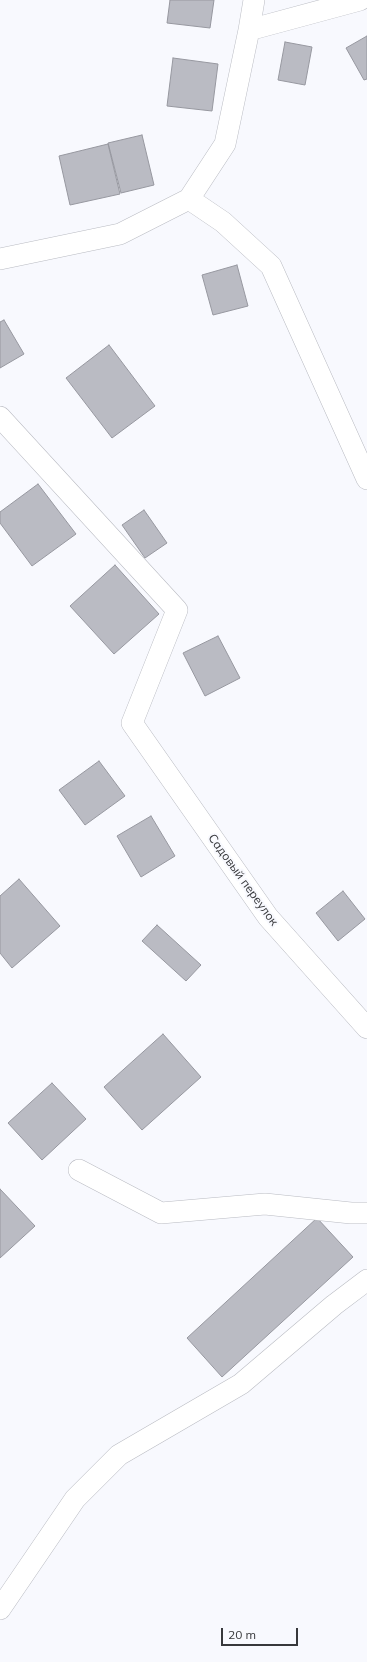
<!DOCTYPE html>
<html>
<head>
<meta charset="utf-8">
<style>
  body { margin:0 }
  #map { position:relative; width:367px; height:1662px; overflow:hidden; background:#f8f9fe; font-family:Mulish,sans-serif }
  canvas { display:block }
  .scale { position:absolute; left:221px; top:1628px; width:77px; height:18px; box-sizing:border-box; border:2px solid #37383b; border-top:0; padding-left:5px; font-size:12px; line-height:14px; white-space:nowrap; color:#37383b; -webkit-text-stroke:3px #f8f9fe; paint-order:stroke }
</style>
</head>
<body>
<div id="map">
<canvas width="367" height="1662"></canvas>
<div class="scale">20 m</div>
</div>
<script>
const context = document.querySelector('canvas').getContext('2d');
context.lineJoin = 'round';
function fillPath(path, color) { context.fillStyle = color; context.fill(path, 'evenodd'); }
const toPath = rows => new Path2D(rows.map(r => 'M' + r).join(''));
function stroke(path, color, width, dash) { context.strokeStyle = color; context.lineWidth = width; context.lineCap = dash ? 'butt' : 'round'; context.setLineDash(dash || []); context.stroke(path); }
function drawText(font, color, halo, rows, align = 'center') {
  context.font = font + ' Mulish,sans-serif'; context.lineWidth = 4; context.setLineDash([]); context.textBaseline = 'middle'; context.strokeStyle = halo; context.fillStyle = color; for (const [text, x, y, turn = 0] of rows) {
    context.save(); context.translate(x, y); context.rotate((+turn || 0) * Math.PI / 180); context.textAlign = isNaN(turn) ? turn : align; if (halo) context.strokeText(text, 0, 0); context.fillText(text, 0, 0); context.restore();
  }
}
const building = toPath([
  [170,0,214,0,210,28,167,23,170,0],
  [367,36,367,79,364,80,346,48,367,36],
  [285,42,312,47,305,85,278,80,285,42],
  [173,58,218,64,212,111,167,106,173,58],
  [142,135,154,185,121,193,108,143,142,135],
  [108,144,120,194,70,205,59,156,108,144],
  [237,265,248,306,213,315,202,275,237,265],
  [4,320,24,354,0,368,0,322,4,320],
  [109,345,155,406,112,438,66,378,109,345],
  [38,484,76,534,32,566,0,523,0,512,38,484],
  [144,510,167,543,145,558,122,525,144,510],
  [115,565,159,614,114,654,70,606,115,565],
  [218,636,240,678,205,696,183,653,218,636],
  [99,761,125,796,85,825,59,790,99,761],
  [151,816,175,856,141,877,117,836,151,816],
  [19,879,60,926,12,968,0,953,0,896,19,879],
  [343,891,365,919,338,941,316,913,343,891],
  [157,925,201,965,186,981,142,941,157,925],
  [163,1034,201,1077,142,1130,104,1087,163,1034],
  [52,1083,86,1119,42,1160,8,1123,52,1083],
  [0,1189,35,1226,0,1258,0,1189],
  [317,1218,353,1257,222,1377,187,1338,317,1218]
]);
const minor = toPath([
  [249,30,360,0],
  [189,199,223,222,271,266,367,479],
  [0,259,120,234,189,199,225,144,249,30,254,0],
  [0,417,177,610,132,723,268,917,367,1028],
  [79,1170,161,1213,265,1204,351,1213,367,1213],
  [0,1609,75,1499,119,1455,241,1384,334,1305,367,1280]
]);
const streetNames = [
  ["Садовый переулок",243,880,54]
];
fillPath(building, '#babbc3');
stroke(building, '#9798a0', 1);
stroke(minor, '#b9bbc2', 22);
stroke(minor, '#fff', 21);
drawText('12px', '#37383b', '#f8f9fe', streetNames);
</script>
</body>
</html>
